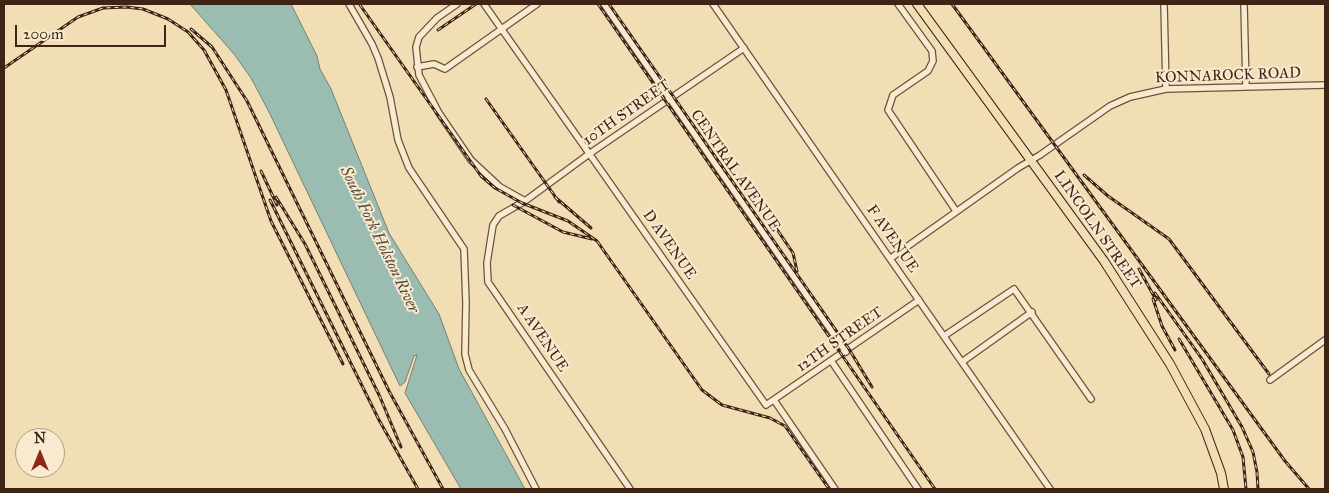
<!DOCTYPE html>
<html>
<head>
<meta charset="utf-8">
<style>
  body { margin:0 }
  #map { position:relative; width:1329px; height:493px; overflow:hidden; background:#f2deb5; font-family:"IM FELL Great Primer",serif }
  canvas { display:block }
  .frame { position:absolute; inset:0; border:5px solid #3f2415; pointer-events:none }
  .north { position:absolute; left:15px; top:428px; width:50px; height:50px; box-sizing:border-box; background:#f7eacf; border:1px solid #ad9b85; border-radius:50%; rotate:0deg; font-size:14px; font-weight:700; line-height:20px; text-align:center; color:#3f2415 }
  .north::after { content:''; display:block; margin:auto; width:18px; height:22px; background:#8f2418; clip-path:polygon(50% 0,100% 100%,50% 72%,0 100%) }
  .scale { position:absolute; left:15px; top:25px; width:151px; height:22px; box-sizing:border-box; border:2px solid #3f2415; border-top:0; padding-left:6px; font-size:15px; line-height:18px; white-space:nowrap; color:#3f2415; -webkit-text-stroke:4px #f7eacf; paint-order:stroke }
</style>
</head>
<body>
<div id="map">
<canvas width="1329" height="493"></canvas>
<div class="frame"></div>
<div class="north">N</div>
<div class="scale">200 m</div>
</div>
<script>
const context = document.querySelector('canvas').getContext('2d');
context.lineJoin = 'round';
function fillPath(path, color) { context.fillStyle = color; context.fill(path, 'evenodd'); }
const toPath = rows => new Path2D(rows.map(r => 'M' + r).join(''));
function stroke(path, color, width, dash) { context.strokeStyle = color; context.lineWidth = width; context.lineCap = dash ? 'butt' : 'round'; context.setLineDash(dash || []); context.stroke(path); }
function drawText(font, color, halo, rows, align = 'center') {
  context.font = font + ' "IM FELL Great Primer",serif'; context.lineWidth = 4; context.setLineDash([]); context.textBaseline = 'middle'; context.strokeStyle = halo; context.fillStyle = color; for (const [text, x, y, turn = 0] of rows) {
    context.save(); context.translate(x, y); context.rotate((+turn || 0) * Math.PI / 180); context.textAlign = isNaN(turn) ? turn : align; if (halo) context.strokeText(text, 0, 0); context.fillText(text, 0, 0); context.restore();
  }
}
const water = toPath([
  [190,4,291,4,317,56,320,69,331,89,389,233,439,314,459,369,525,489,461,489,405,393,417,355,414,356,405,382,400,386,269,112,251,78,234,54,190,4]
]);
const minor = toPath([
  [349,4,372,44,378,58,390,97,398,140,409,168,464,249,466,303,465,354,469,370,505,429,536,489],
  [457,4,437,18,419,37,416,47,419,75,439,113,471,160,500,187,525,201],
  [484,4,766,405,919,300],
  [604,4,846,352],
  [713,4,1050,489],
  [898,4,932,51,933,61,928,71,893,95,888,110,956,211],
  [1164,4,1166,89],
  [1244,4,1246,87],
  [417,67,434,64,445,69,537,4],
  [891,258,1018,168,1040,155,1110,106,1130,97,1166,89,1325,85],
  [944,336,1014,289,1091,399],
  [832,362,918,489],
  [962,362,1032,312],
  [1270,380,1325,340],
  [774,400,835,489],
  [630,489,488,282,487,263,493,225,499,216,525,201,589,154,744,48]
]);
const major = toPath([
  [917,4,1104,261,1170,364,1205,429,1221,473,1224,489]
]);
const rail = toPath([
  [598,4,935,489],
  [609,4,849,349,872,387],
  [952,4,1285,461,1309,489],
  [360,5,481,176,495,188,522,203,568,221,597,241,702,390,722,405,770,418,785,426,829,489],
  [191,29,212,47,247,101,389,391,443,489],
  [438,30,476,4],
  [4,68,78,17,103,8,126,7,143,9,168,19,188,32,204,50,226,90,271,221,343,364],
  [486,99,559,202],
  [261,171,277,205],
  [1084,175,1108,196,1169,239,1269,374],
  [276,197,305,244,380,397,401,447],
  [555,197,591,228],
  [270,200,379,420,418,489],
  [513,205,563,232,592,239],
  [774,225,793,253,797,271],
  [1139,269,1156,300],
  [1155,293,1202,359,1242,427,1253,452,1257,472,1258,489],
  [1153,299,1162,326,1175,350],
  [1179,339,1233,430,1243,457,1246,489]
]);
const streetNames = [
  ["KONNAROCK ROAD",1228,76,-2],
  ["10TH STREET",627,113,-35],
  ["CENTRAL AVENUE",735,171,55],
  ["LINCOLN STREET",1097,230,55],
  ["F AVENUE",892,239,55],
  ["D AVENUE",669,245,55],
  ["A AVENUE",542,338,56],
  ["12TH STREET",840,340,-35]
];
const waterNames = [
  ["South Fork Holston River",379,240,64]
];
fillPath(water, '#9bbcb1');
stroke(water, '#767f73', 1);
stroke(minor, '#6c523d', 8);
stroke(major, '#3f2415', 10);
stroke(minor, '#f7eacf', 5.5);
stroke(major, '#f2deb5', 8);
stroke(rail, '#3f2415', 3);
stroke(rail, '#f7eacf', 1, [4]);
drawText('15px', '#3f2415', '#f7eacf', streetNames);
drawText('italic 16px', '#564a3c', '#f7eacf', waterNames);
</script>
</body>
</html>
